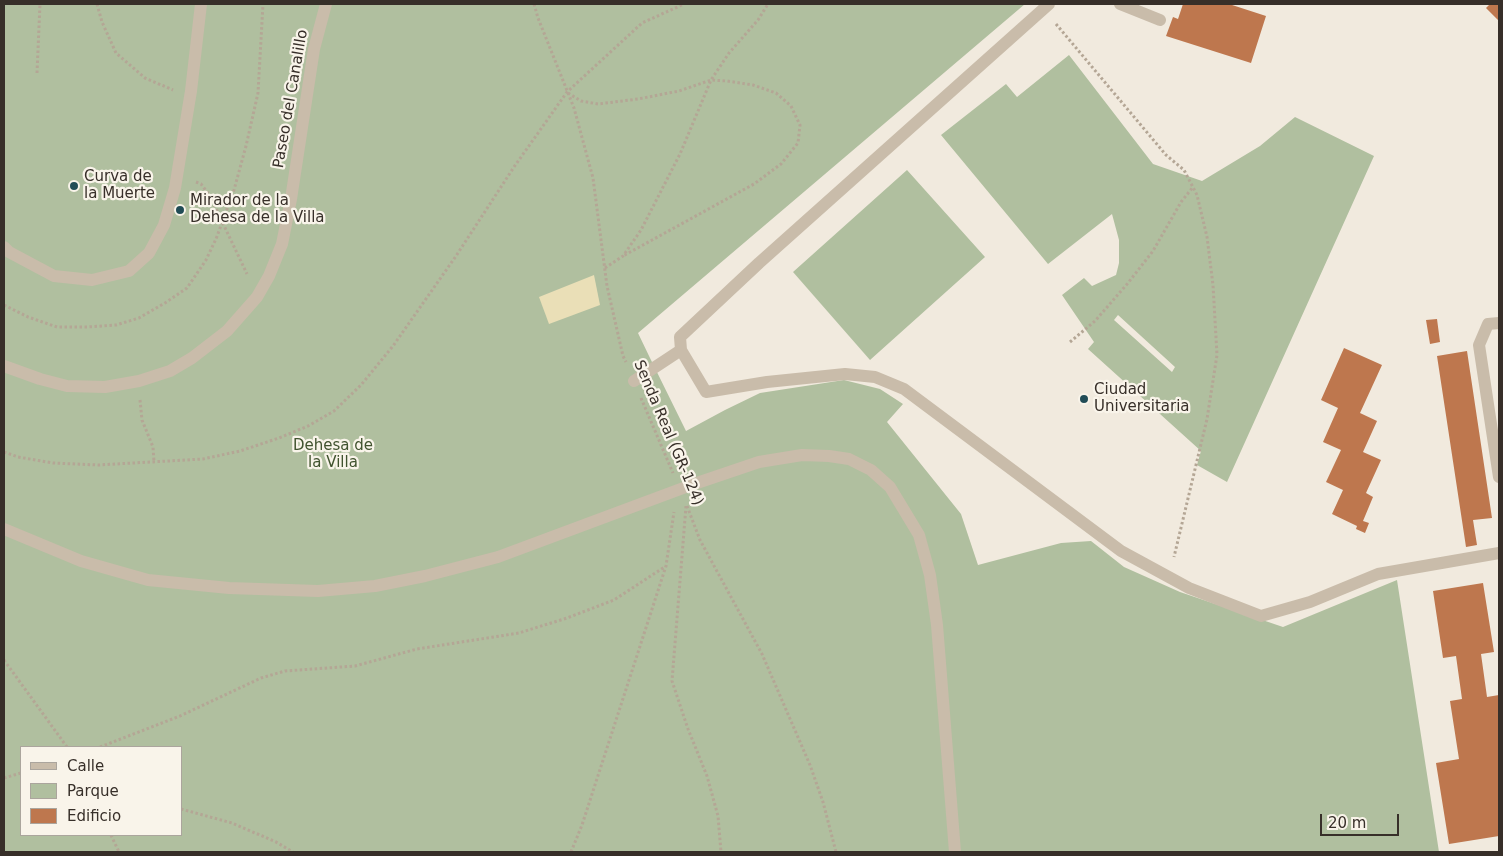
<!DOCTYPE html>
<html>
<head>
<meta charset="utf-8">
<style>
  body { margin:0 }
  #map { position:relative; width:1503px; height:856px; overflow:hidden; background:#f1eade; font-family:"DejaVu Sans",sans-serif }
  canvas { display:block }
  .frame { position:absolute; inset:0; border:5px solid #372f29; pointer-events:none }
  .legend { position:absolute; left:20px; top:746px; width:162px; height:90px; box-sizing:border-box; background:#f9f4ea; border:1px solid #aba59d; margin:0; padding:6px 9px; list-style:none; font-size:15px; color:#372f29 }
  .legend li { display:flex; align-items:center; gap:10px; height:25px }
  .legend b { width:25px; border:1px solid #aba59d }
  .scale { position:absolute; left:1320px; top:814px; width:79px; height:22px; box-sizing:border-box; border:2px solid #372f29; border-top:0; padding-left:6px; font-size:15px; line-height:18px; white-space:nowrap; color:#372f29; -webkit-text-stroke:4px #f9f4ea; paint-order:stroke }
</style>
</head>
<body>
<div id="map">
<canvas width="1503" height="856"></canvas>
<div class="frame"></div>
<ul class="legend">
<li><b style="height:6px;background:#c9bcaa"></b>Calle</li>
<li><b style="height:14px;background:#b0bf9f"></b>Parque</li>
<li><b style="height:14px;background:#be774e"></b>Edificio</li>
</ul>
<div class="scale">20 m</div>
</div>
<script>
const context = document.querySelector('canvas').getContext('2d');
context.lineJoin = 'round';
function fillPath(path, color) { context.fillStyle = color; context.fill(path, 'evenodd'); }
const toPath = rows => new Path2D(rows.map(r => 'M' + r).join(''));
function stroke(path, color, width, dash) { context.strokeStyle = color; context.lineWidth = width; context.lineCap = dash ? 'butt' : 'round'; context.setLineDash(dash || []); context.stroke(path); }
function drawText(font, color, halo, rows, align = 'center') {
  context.font = font + ' "DejaVu Sans",sans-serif'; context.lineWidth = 4.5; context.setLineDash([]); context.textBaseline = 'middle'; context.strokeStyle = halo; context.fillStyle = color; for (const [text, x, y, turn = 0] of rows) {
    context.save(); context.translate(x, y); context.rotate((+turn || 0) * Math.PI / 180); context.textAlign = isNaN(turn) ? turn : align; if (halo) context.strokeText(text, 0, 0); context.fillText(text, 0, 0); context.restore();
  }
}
const green = toPath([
  [4,4,1025,4,638,333,650,358,686,431,725,410,760,393,844,380,880,389,903,404,887,422,961,514,978,565,1061,543,1091,541,1124,567,1180,592,1283,627,1397,580,1439,852,4,852],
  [21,747,181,747,181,835,21,835],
  [1069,55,1153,164,1202,181,1260,146,1295,117,1374,156,1227,482,1197,465,1201,451,1088,349,1094,342,1062,295,1084,278,1092,286,1116,275,1119,263,1119,240,1112,214,1048,264,941,135,1006,84,1017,97],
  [1118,315,1175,367,1172,372,1114,320],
  [907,170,985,257,870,360,793,272]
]);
const sand = toPath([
  [594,275,600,305,549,324,539,297]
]);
const building = toPath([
  [1183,4,1229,4,1266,16,1251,63,1166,36,1173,17,1178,19],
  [1490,4,1499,4,1499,21,1486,8],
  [1437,319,1440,342,1430,344,1426,320],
  [1344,348,1382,365,1360,413,1377,421,1363,452,1381,460,1366,493,1373,497,1363,521,1369,523,1365,533,1356,529,1357,526,1332,514,1343,490,1326,482,1341,450,1323,442,1338,408,1321,400],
  [1467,351,1492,518,1473,520,1477,545,1466,547,1437,356],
  [1483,583,1494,652,1481,654,1487,697,1499,695,1499,836,1449,844,1436,763,1459,759,1450,701,1462,699,1456,656,1443,658,1433,591]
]);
const path = toPath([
  [97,4,102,22,116,53,145,78,173,90],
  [534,4,538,18,574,108,593,178,607,286,623,356,626,362],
  [1056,24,1166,155,1184,170,1197,195,1207,237,1213,285,1217,355,1207,419,1174,557],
  [37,73,40,4],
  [568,93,581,101,598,104,638,99,679,91,711,80,727,81,753,85,776,93,791,106,800,125,798,143,781,164,754,184,623,256],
  [196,182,201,184,210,196,247,274],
  [605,268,623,256,641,230,680,154,711,80,729,53,758,20,768,4],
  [4,305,28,317,57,327,87,327,116,325,139,318,165,303,187,288,206,260,216,239,234,190,246,146,258,93,263,4],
  [1070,342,1095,321,1128,283,1153,251,1181,202,1193,187],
  [641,398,673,473],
  [140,400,142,420,153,447,154,462],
  [4,452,18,457,53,463,98,465,203,459,240,451,279,438,308,426,334,411,361,385,393,346,456,256,514,167,567,92,642,23,684,4],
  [686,506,672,681,688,729,707,776,718,816,721,852],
  [687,506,700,540,762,654,810,765,823,802,836,852],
  [4,660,67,747],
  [100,747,180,716,261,678,285,671,355,666,417,649,519,633,567,618,614,600,666,566],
  [4,778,21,773],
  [181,809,232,823,276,842,293,852],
  [111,835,119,852],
  [571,852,582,825,666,566,674,512]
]);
const lane = toPath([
  [1049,4,759,263,680,337,681,350,706,392,767,382,845,374,875,377,904,389,1121,551,1189,588,1261,616,1310,602,1378,574,1499,553],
  [1120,4,1160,20],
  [1499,323,1488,324,1479,345,1499,477],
  [634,381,681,350]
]);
const street = toPath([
  [4,247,9,252,54,276,92,280,129,271,149,253,164,225,175,188,191,91,201,4],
  [4,366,40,379,67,386,105,387,139,381,170,371,192,358,227,331,257,297,269,276,282,244,291,199,314,49,326,4],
  [4,529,81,561,148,580,229,588,318,591,375,586,425,576,498,557,694,484,759,462,802,455,829,456,849,459,871,470,890,487,919,535,930,575,937,625,955,852]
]);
const markers = [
  [74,186,5,"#214c56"],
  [180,210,5,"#214c56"],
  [1084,399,5,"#214c56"]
];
const streetNames = [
  ["Paseo del Canalillo",291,99,-80],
  ["Senda Real (GR-124)",668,433,67]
];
const poiNames = [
  ["Curva de",84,177],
  ["la Muerte",84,194],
  ["Mirador de la",190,201],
  ["Dehesa de la Villa",190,218],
  ["Ciudad",1094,390],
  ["Universitaria",1094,407]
];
const parkNames = [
  ["Dehesa de",333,446],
  ["la Villa",333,463]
];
fillPath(green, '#b0bf9f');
fillPath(sand, '#eadfb7');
fillPath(building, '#be774e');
stroke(path, '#b4a695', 3, [2.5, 2.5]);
stroke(lane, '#c9bcaa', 12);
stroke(street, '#c9bcaa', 12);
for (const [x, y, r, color] of markers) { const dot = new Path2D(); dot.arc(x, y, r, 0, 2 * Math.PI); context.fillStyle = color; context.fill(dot); stroke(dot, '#f9f4ea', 2); }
drawText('15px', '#372f29', '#f9f4ea', streetNames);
drawText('15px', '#372f29', '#f9f4ea', poiNames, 'left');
drawText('15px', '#41532f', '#f9f4ea', parkNames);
</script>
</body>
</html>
